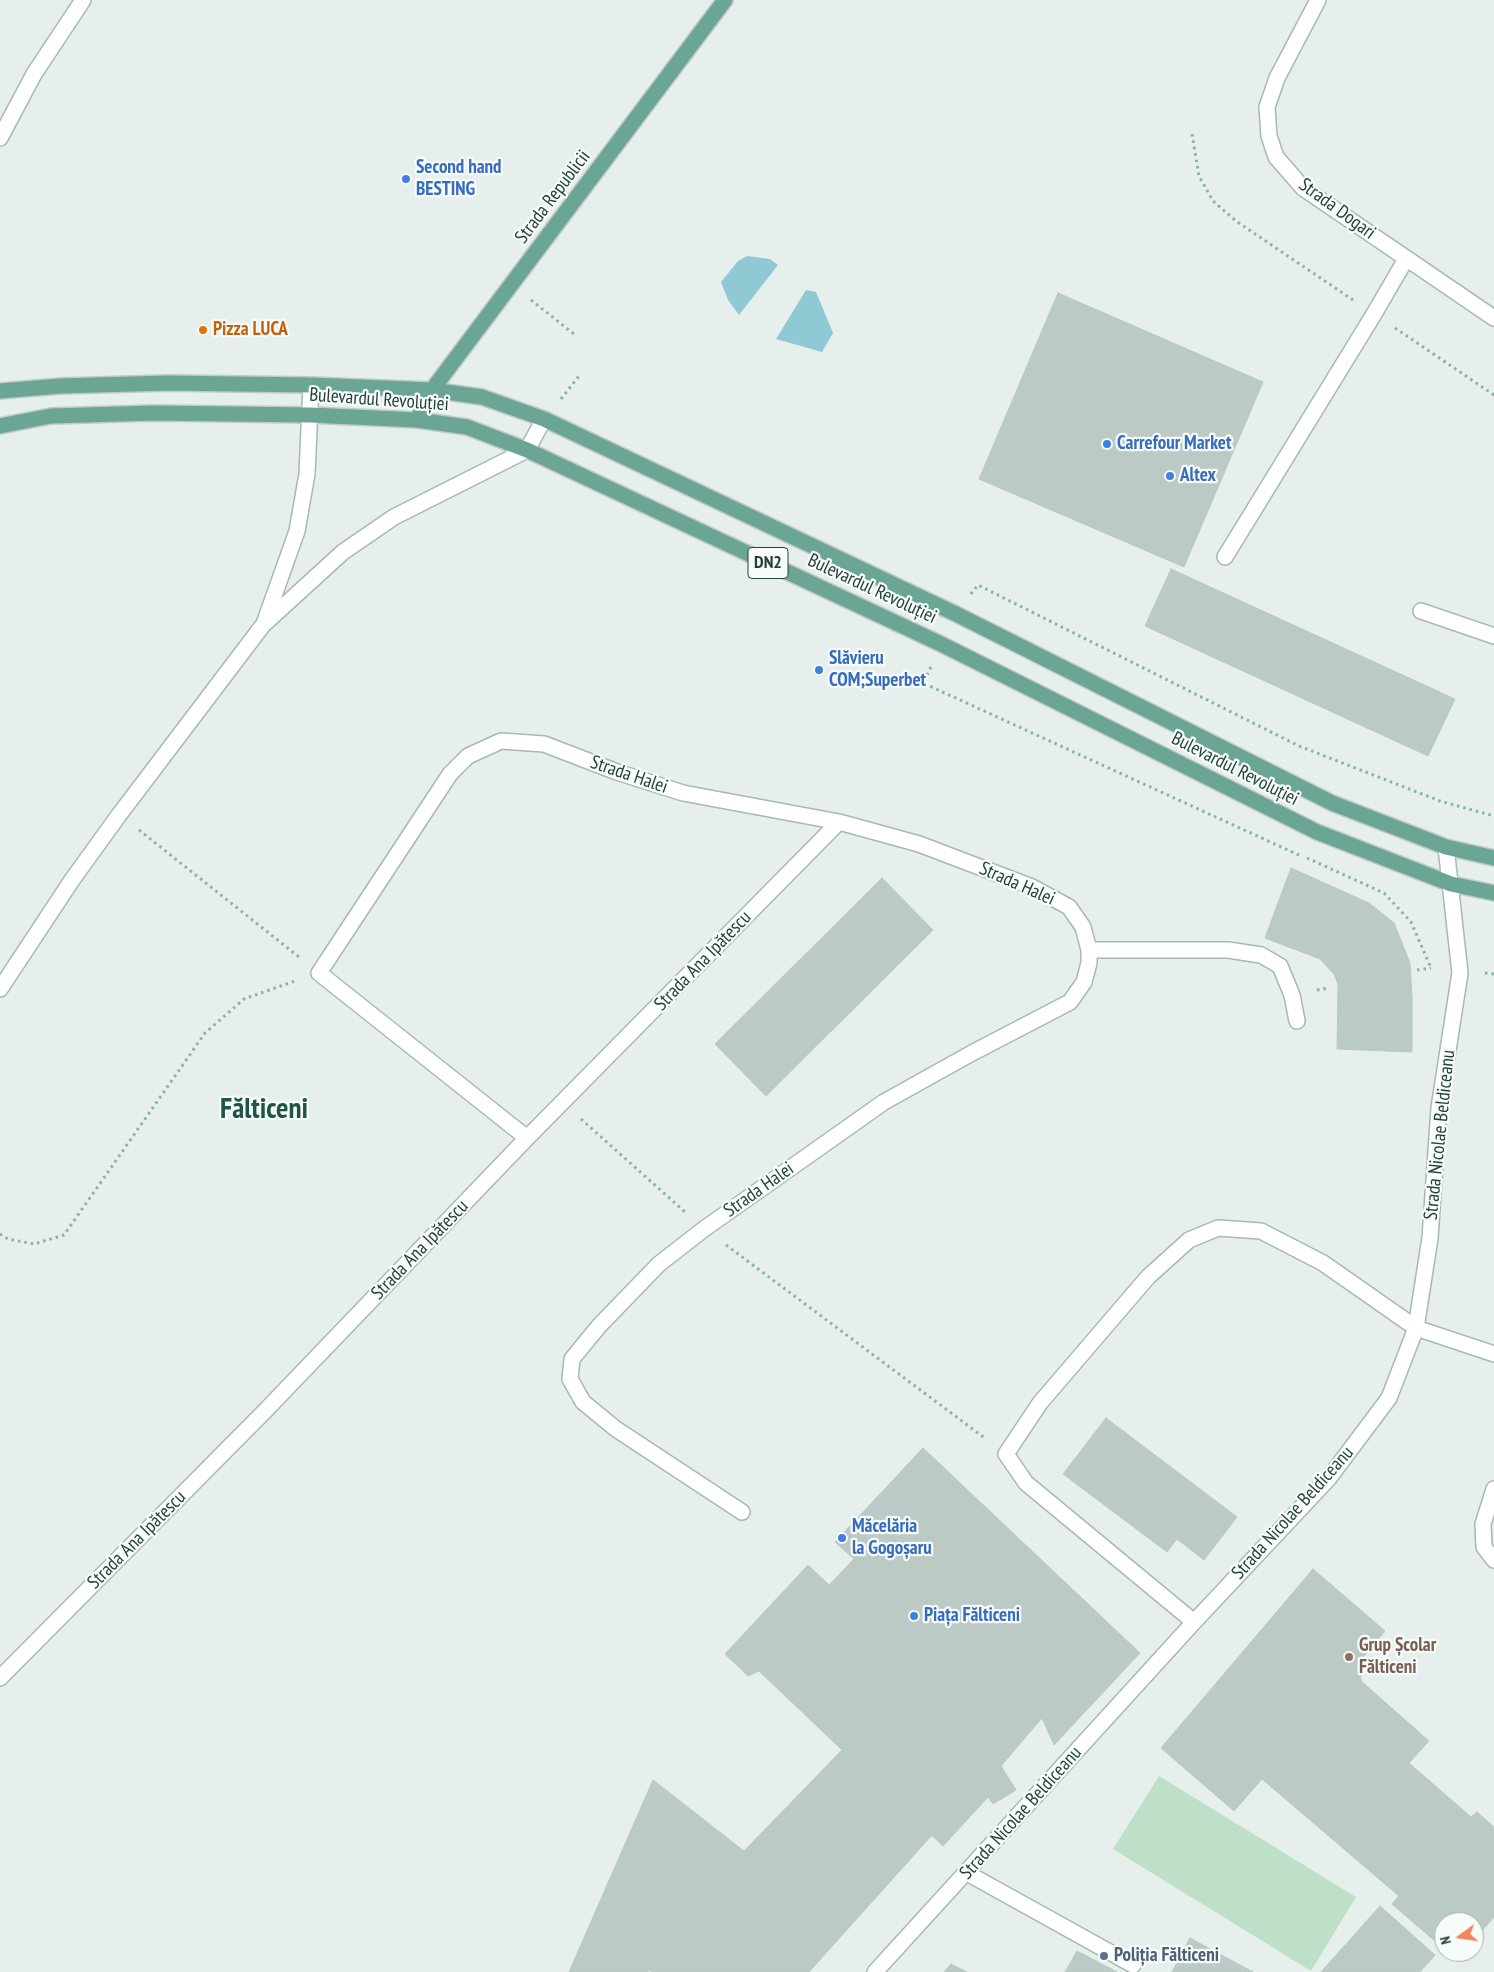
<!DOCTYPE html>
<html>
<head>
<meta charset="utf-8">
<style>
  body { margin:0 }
  #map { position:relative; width:1494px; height:1972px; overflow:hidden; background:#e6efeb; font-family:"PT Sans Narrow",sans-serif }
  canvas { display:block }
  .north { position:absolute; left:1434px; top:1912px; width:50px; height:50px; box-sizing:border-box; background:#f7fbf9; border:1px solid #a3b1ad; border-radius:50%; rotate:256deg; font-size:14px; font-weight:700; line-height:20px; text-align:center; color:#24423a }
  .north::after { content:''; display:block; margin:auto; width:18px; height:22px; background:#f4845f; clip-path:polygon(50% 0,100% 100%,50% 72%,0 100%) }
</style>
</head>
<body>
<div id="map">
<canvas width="1494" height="1972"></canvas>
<div class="north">N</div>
</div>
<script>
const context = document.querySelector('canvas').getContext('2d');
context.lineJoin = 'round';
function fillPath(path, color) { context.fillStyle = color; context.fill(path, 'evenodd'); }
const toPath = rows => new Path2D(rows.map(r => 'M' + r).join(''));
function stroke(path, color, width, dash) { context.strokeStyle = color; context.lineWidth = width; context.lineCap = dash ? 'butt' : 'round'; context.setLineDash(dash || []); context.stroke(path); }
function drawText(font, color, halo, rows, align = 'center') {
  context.font = font + ' "PT Sans Narrow",sans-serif'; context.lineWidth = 4.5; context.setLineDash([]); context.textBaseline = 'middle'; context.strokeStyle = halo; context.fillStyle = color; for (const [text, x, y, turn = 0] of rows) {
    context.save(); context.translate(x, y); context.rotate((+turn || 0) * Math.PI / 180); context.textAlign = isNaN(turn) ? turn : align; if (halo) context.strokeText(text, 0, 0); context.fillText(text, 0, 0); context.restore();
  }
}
const green = toPath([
  [1159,1776,1356,1897,1311,1971,1113,1849]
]);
const water = toPath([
  [747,256,770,259,778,265,739,315,728,300,721,282,738,261],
  [806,290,816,292,833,333,822,352,776,339]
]);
const building = toPath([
  [1058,293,1263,382,1184,567,979,479,1058,293],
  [1171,569,1455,699,1428,756,1145,626,1171,569],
  [1291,868,1369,903,1394,923,1410,963,1412,997,1412,1052,1337,1049,1338,984,1334,974,1320,959,1265,938,1291,868],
  [882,878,933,930,766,1096,715,1044,882,878],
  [1106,1418,1237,1517,1204,1560,1177,1539,1167,1552,1063,1474,1106,1418],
  [923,1448,1140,1653,1054,1745,1042,1718,1001,1766,1016,1790,993,1804,988,1797,943,1846,759,1671,748,1676,725,1654,808,1565,829,1585,854,1559,835,1542,923,1448],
  [1313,1569,1385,1631,1360,1661,1361,1681,1429,1741,1409,1763,1471,1817,1477,1812,1494,1827,1494,1917,1474,1940,1474,1922,1444,1922,1444,1949,1392,1904,1399,1896,1262,1779,1234,1811,1161,1748,1313,1569],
  [842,1750,932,1835,809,1972,652,1972,649,1970,648,1972,569,1972,653,1780,744,1851,842,1750],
  [1380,1906,1435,1955,1420,1972,1321,1972,1380,1906],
  [1190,1938,1253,1972,1172,1972,1190,1938],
  [1077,1951,1117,1972,1065,1972,1077,1951],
  [951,1964,967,1972,944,1972,951,1964]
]);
const path = toPath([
  [1192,134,1199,176,1213,201,1236,221,1353,300],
  [531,300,574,334],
  [1395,328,1494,395],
  [561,399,579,376],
  [971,594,978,585,1299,746,1440,801,1494,816],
  [931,667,923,683,1301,856],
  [139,830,299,957],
  [1307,858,1384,893,1411,922,1431,968],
  [1417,970,1431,968],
  [1485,973,1494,974],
  [1317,990,1329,988],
  [581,1119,685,1212],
  [0,1234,8,1239,34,1244,64,1235,205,1033,244,999,295,981],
  [726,1245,986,1439]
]);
const minor = toPath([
  [1318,0,1277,78,1267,107,1269,136,1276,157,1303,188,1494,318],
  [0,138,34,74,83,0],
  [1225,557,1374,314,1406,259],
  [1421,611,1494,636],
  [265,621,297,531,307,474,311,385],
  [1089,950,1228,950,1261,955,1280,966,1292,995,1297,1021],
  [0,989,72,880,119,815,263,625,343,552,394,517,527,450,544,419],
  [527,1138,319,973,450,774,468,756,501,741,544,744,617,772,683,793,839,822,919,844,1032,887,1069,907,1083,927,1089,950,1089,963,1084,982,1070,1002,972,1053,884,1102,704,1229,659,1264,599,1326,572,1359,570,1379,583,1402,616,1429,742,1512],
  [1494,1489,1483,1524,1484,1547,1494,1560],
  [1194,1622,1026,1483,1006,1454,1040,1403,1148,1277,1189,1240,1218,1228,1261,1231,1323,1263,1416,1328,1494,1354],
  [0,1678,264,1412,527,1138,839,822],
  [967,1873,1133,1965],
  [875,1972,1194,1622,1329,1478,1389,1398,1416,1328,1430,1238,1439,1108,1460,973,1446,847]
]);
const major = toPath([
  [0,391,60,386,168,383,311,385,432,390,482,397,544,419,956,614,1332,803,1446,847,1494,858],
  [417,420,432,390,725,0],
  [0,426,51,416,153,413,310,415,417,420,467,427,527,450,941,644,1317,832,1451,884,1494,893]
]);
const markers = [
  [406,179,5,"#3f7fe0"],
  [203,330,5,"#e8710a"],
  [1107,444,5,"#3f7fe0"],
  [1170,476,5,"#3f7fe0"],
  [819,670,5,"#3f7fe0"],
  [842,1538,5,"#3f7fe0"],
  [914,1616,5,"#3f7fe0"],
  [1349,1657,5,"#8d6e63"],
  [1104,1956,5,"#5c6f8a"]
];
const shields = [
  [768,563,40]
];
const shieldNames = [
  ["DN2",768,563]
];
const shopNames = [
  ["Second hand",416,168],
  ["BESTING",416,190],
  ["Carrefour Market",1117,444],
  ["Altex",1180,476],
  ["Slăvieru",829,659],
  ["COM;Superbet",829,681],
  ["Măcelăria",852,1527],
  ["la Gogoșaru",852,1549],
  ["Piața Fălticeni",924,1616]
];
const streetNames = [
  ["Strada Republicii",553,197,-53],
  ["Strada Dogari",1337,209,36],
  ["Bulevardul Revoluției",379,400,4],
  ["Bulevardul Revoluției",872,589,25],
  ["Bulevardul Revoluției",1235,769,27],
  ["Strada Halei",629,775,19],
  ["Strada Halei",1017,884,24],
  ["Strada Ana Ipătescu",703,961,-46],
  ["Strada Nicolae Beldiceanu",1440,1135,-84],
  ["Strada Halei",759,1190,-35],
  ["Strada Ana Ipătescu",420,1250,-46],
  ["Strada Nicolae Beldiceanu",1293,1513,-48],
  ["Strada Ana Ipătescu",137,1540,-45],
  ["Strada Nicolae Beldiceanu",1021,1813,-48]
];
const foodNames = [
  ["Pizza LUCA",213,330]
];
const educationNames = [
  ["Grup Școlar",1359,1646],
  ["Fălticeni",1359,1668]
];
const serviceNames = [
  ["Poliția Fălticeni",1114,1956]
];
const townNames = [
  ["Fălticeni",264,1110]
];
fillPath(green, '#bfe0c8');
fillPath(water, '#8ec9d4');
fillPath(building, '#bbcac4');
stroke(building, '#b8c9c2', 1);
stroke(minor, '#a8b8b2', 18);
stroke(major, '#c2cac8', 18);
stroke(path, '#86b3a5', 3, [2.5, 4]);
stroke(minor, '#fff', 15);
stroke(major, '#6aa596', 15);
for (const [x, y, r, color] of markers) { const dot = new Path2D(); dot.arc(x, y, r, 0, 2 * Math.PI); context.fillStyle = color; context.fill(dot); stroke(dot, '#f7fbf9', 2); }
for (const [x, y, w] of shields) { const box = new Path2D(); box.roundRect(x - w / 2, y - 15.5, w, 31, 4); context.fillStyle = '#f7fbf9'; context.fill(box); stroke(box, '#24423a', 1); }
drawText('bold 18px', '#24423a', null, shieldNames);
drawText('bold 19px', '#366cbe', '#f7fbf9', shopNames, 'left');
drawText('19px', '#24423a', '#f7fbf9', streetNames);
drawText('bold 19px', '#c56008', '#f7fbf9', foodNames, 'left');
drawText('bold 19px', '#785e54', '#f7fbf9', educationNames, 'left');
drawText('bold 19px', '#4e5e75', '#f7fbf9', serviceNames, 'left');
drawText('bold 29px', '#1f5548', '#f7fbf9', townNames);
</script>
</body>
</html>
